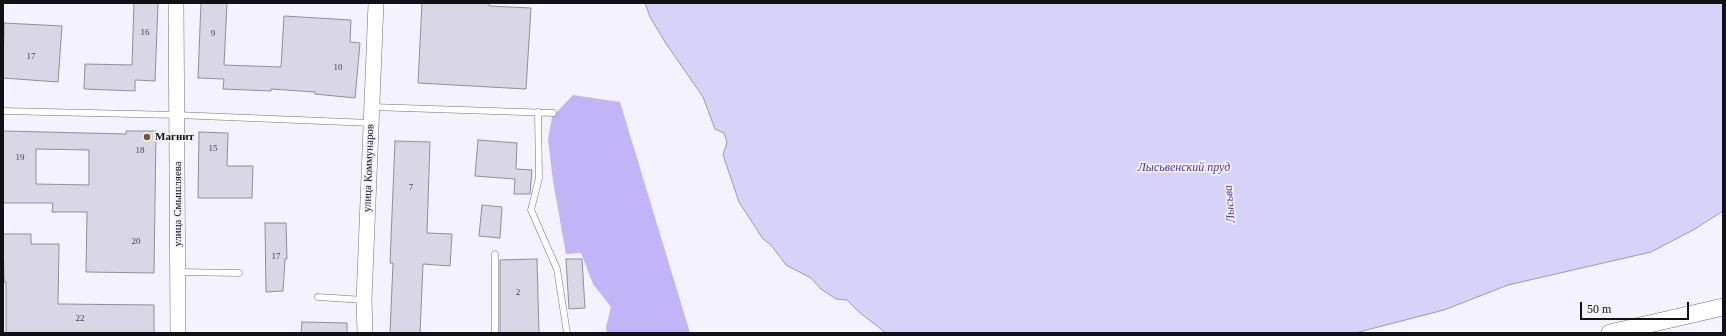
<!DOCTYPE html>
<html>
<head>
<meta charset="utf-8">
<style>
  body { margin:0 }
  #map { position:relative; width:1726px; height:336px; overflow:hidden; background:#f4f2fe; font-family:Georgia,serif }
  canvas { display:block }
  .frame { position:absolute; inset:0; border:4px solid #111015; pointer-events:none }
  .scale { position:absolute; left:1580px; top:302px; width:109px; height:18px; box-sizing:border-box; border:2px solid #111015; border-top:0; padding-left:5px; font-size:12px; line-height:14px; white-space:nowrap; color:#111015; -webkit-text-stroke:3px #f4f2fe; paint-order:stroke }
</style>
</head>
<body>
<div id="map">
<canvas width="1726" height="336"></canvas>
<div class="frame"></div>
<div class="scale">50 m</div>
</div>
<script>
const context = document.querySelector('canvas').getContext('2d');
context.lineJoin = 'round';
function fillPath(path, color) { context.fillStyle = color; context.fill(path, 'evenodd'); }
const toPath = rows => new Path2D(rows.map(r => 'M' + r).join(''));
function stroke(path, color, width, dash) { context.strokeStyle = color; context.lineWidth = width; context.lineCap = dash ? 'butt' : 'round'; context.setLineDash(dash || []); context.stroke(path); }
function drawText(font, color, halo, rows, align = 'center') {
  context.font = font + ' Georgia,serif'; context.lineWidth = 3.5; context.setLineDash([]); context.textBaseline = 'middle'; context.strokeStyle = halo; context.fillStyle = color; for (const [text, x, y, turn = 0] of rows) {
    context.save(); context.translate(x, y); context.rotate((+turn || 0) * Math.PI / 180); context.textAlign = isNaN(turn) ? turn : align; if (halo) context.strokeText(text, 0, 0); context.fillText(text, 0, 0); context.restore();
  }
}
const green = toPath([
  [573,95,620,102,690,333,607,333,606,327,611,307,593,284,581,253,566,254,553,181,548,140,552,117]
]);
const water = toPath([
  [645,3,1723,3,1723,211,1695,229,1651,252,1508,285,1444,310,1355,333,886,333,859,312,847,300,836,299,821,289,811,278,786,265,771,245,763,239,739,202,723,155,727,142,724,133,715,129,703,97,665,42,650,17,645,3]
]);
const building = toPath([
  [134,3,158,3,155,81,135,80,135,91,84,89,85,64,132,65,134,3],
  [201,3,227,3,224,65,281,67,284,16,351,20,350,42,360,43,355,98,315,94,315,92,271,89,271,91,223,89,224,79,198,78,201,3],
  [422,3,489,3,489,6,531,8,526,89,418,83,422,3],
  [4,23,62,26,58,82,3,78,4,23],
  [3,131,126,134,126,131,156,131,154,273,86,272,87,212,52,212,53,203,3,203,3,131],
  [36,149,89,150,89,185,36,184,36,149],
  [199,132,228,133,227,166,253,166,252,198,198,198,199,132],
  [478,140,517,143,516,169,532,170,530,194,514,194,515,179,475,176,478,140],
  [395,141,430,142,427,233,452,234,450,266,423,264,420,333,390,333,393,263,390,263,395,141],
  [482,205,502,207,500,238,479,236,482,205],
  [265,223,286,223,287,259,285,259,283,291,266,292,265,223],
  [3,234,31,234,31,244,59,244,58,304,154,305,154,333,6,333,6,282,4,282,3,234],
  [537,259,539,333,500,333,500,260,537,259],
  [566,259,582,259,585,308,569,309,566,259],
  [302,322,347,323,347,333,301,333,302,322]
]);
const service = toPath([
  [372,107,553,113],
  [3,111,177,115,371,123],
  [538,112,539,178,531,210,557,269,567,333],
  [495,254,495,333],
  [178,272,239,273],
  [318,297,364,300]
]);
const tertiary = toPath([
  [176,3,178,333],
  [365,333,364,300,376,3]
]);
const secondary = toPath([
  [1610,333,1723,307]
]);
const markers = [
  [147,137,4,"#725a2a"]
];
const numberNames = [
  ["16",145,33],
  ["9",213,34],
  ["17",31,57],
  ["10",338,68],
  ["15",213,149],
  ["18",140,151],
  ["19",20,158],
  ["7",411,188],
  ["20",136,242],
  ["17",276,257],
  ["2",518,293],
  ["22",80,319]
];
const poiNames = [
  ["Магнит",155,137]
];
const streetNames = [
  ["улица Коммунаров",369,168,-88],
  ["улица Смышляева",178,204,-90]
];
const waterNames = [
  ["Лысьвенский пруд",1184,168],
  ["Лысьва",1230,204,-95]
];
fillPath(green, '#c1b5f8');
fillPath(water, '#d7d2f7');
stroke(water, '#9c98b3', 1);
fillPath(building, '#d9d7e6');
stroke(building, '#8f8d9b', 1);
stroke(service, '#716f7c', 7);
stroke(tertiary, '#716f7c', 16);
stroke(secondary, '#716f7c', 18);
stroke(service, '#fff', 6);
stroke(tertiary, '#fff', 15);
stroke(secondary, '#fff', 17);
for (const [x, y, r, color] of markers) { const dot = new Path2D(); dot.arc(x, y, r, 0, 2 * Math.PI); context.fillStyle = color; context.fill(dot); stroke(dot, '#f4f2fe', 1.5); }
drawText('9px', '#434249', null, numberNames);
drawText('bold 11px', '#111015', '#f4f2fe', poiNames, 'left');
drawText('11px', '#111015', '#f4f2fe', streetNames);
drawText('italic 12px', '#533499', '#f4f2fe', waterNames);
</script>
</body>
</html>
